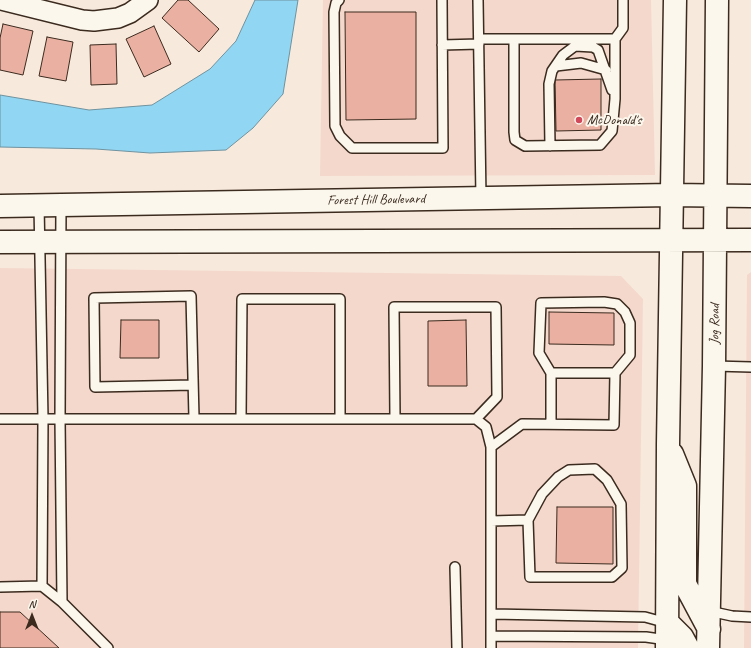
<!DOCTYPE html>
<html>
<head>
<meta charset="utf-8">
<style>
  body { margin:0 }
  #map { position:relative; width:751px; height:648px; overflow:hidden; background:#f8e9dd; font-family:Caveat,sans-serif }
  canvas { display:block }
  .north { position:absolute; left:12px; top:596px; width:40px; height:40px; -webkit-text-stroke:3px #fbf7ec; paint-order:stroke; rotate:0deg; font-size:11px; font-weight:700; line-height:16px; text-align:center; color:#3b2a1e }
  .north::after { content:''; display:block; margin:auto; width:14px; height:18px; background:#3b2a1e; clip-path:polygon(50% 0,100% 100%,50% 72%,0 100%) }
</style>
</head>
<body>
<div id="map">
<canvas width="751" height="648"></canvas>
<div class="north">N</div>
</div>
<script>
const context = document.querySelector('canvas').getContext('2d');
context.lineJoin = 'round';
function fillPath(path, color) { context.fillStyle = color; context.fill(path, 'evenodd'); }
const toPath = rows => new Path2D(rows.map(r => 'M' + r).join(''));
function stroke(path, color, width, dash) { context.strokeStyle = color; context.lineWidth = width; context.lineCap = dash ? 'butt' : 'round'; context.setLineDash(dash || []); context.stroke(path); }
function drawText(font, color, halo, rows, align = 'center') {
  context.font = font + ' Caveat,sans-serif'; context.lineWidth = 4; context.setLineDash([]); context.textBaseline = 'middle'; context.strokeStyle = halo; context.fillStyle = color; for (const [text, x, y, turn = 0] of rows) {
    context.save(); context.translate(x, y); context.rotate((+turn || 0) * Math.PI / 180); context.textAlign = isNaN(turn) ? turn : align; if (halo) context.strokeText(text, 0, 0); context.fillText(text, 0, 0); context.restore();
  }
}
const built = toPath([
  [323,0,651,0,655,175,320,176],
  [0,268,621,276,643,299,638,648,0,648],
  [751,272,751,648,744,648,747,275]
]);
const water = toPath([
  [255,0,298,0,283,94,253,128,226,150,150,153,96,149,0,147,0,95,89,110,152,105,210,69,236,41,255,0]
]);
const building = toPath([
  [178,0,188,0,219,29,199,52,162,18,178,0],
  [345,12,416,12,416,119,346,120,345,12],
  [3,24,33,31,23,75,0,70,0,38,3,24],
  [154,26,171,64,144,77,126,39,154,26],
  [47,37,73,42,66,81,39,76,47,37],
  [116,44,117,84,91,85,90,45,116,44],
  [601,79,601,130,556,131,555,80,601,79],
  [549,312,614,313,614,345,549,344,549,312],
  [121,320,159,320,159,358,120,358,121,320],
  [466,320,467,386,428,386,428,321,466,320],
  [557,507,613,507,613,564,556,563,557,507],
  [0,612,20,612,59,648,0,648,0,612]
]);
const service = toPath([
  [339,0,336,3,334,12,335,126,340,136,352,148,443,148,442,0],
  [478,0,481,198],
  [479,39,615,39,623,28,623,0],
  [514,39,514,132,515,140,525,146,600,145,612,131,615,99,615,39],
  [442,45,479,44],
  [556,66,581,63,606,70],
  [550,146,549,84,552,71,563,55,575,46,593,47,598,50,612,90],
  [39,205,43,419,42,586],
  [61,205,60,419,62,602],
  [714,366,751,367],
  [551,373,539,353,541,303,604,302,617,304,625,312,630,323,630,355,615,373],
  [193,385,95,387,94,298,191,296,194,418],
  [241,418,242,299,340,299,340,418],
  [395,418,394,307,496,307,497,397,476,419],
  [0,419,476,419,486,427,491,447,491,648],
  [491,447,522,424,614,425,615,373,551,373,551,424],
  [491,521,528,520,542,494,558,477,569,470,595,469,607,480,621,504,622,568,612,577,530,577,528,520],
  [455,567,457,648],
  [0,587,42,586,62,602,108,648],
  [709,611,732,616,751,617],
  [492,614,645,617,667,623],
  [491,636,646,637,667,640]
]);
const minor = toPath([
  [1,0,82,20,94,21,118,18,130,13,148,0]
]);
const secondary = toPath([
  [0,206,671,195,751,196],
  [0,242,751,240],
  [672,454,685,486,685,584,709,629],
  [668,623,682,637,688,648],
  [667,648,668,444,675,0],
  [708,648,714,366,717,0]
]);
const markers = [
  [579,120,4,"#d1495b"]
];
const poiNames = [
  ["McDonald's",587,120]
];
const streetNames = [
  ["Forest Hill Boulevard",376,200,-1],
  ["Jog Road",715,324,-89]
];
fillPath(built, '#f4d8cc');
fillPath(water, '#91d7f3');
stroke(water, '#6f929e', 1);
fillPath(building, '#eab1a3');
stroke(building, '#3b2a1e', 1);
stroke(service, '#3b2a1e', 12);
stroke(minor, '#3b2a1e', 22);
stroke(secondary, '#3b2a1e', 25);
stroke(service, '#fbf7ec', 9);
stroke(minor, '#fbf7ec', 19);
stroke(secondary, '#fbf7ec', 22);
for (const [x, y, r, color] of markers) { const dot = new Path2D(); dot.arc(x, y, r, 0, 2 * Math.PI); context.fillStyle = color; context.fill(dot); stroke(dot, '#fbf7ec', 1.5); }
drawText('14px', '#3b2a1e', '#fbf7ec', poiNames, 'left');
drawText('14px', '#3b2a1e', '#fbf7ec', streetNames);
</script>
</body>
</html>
